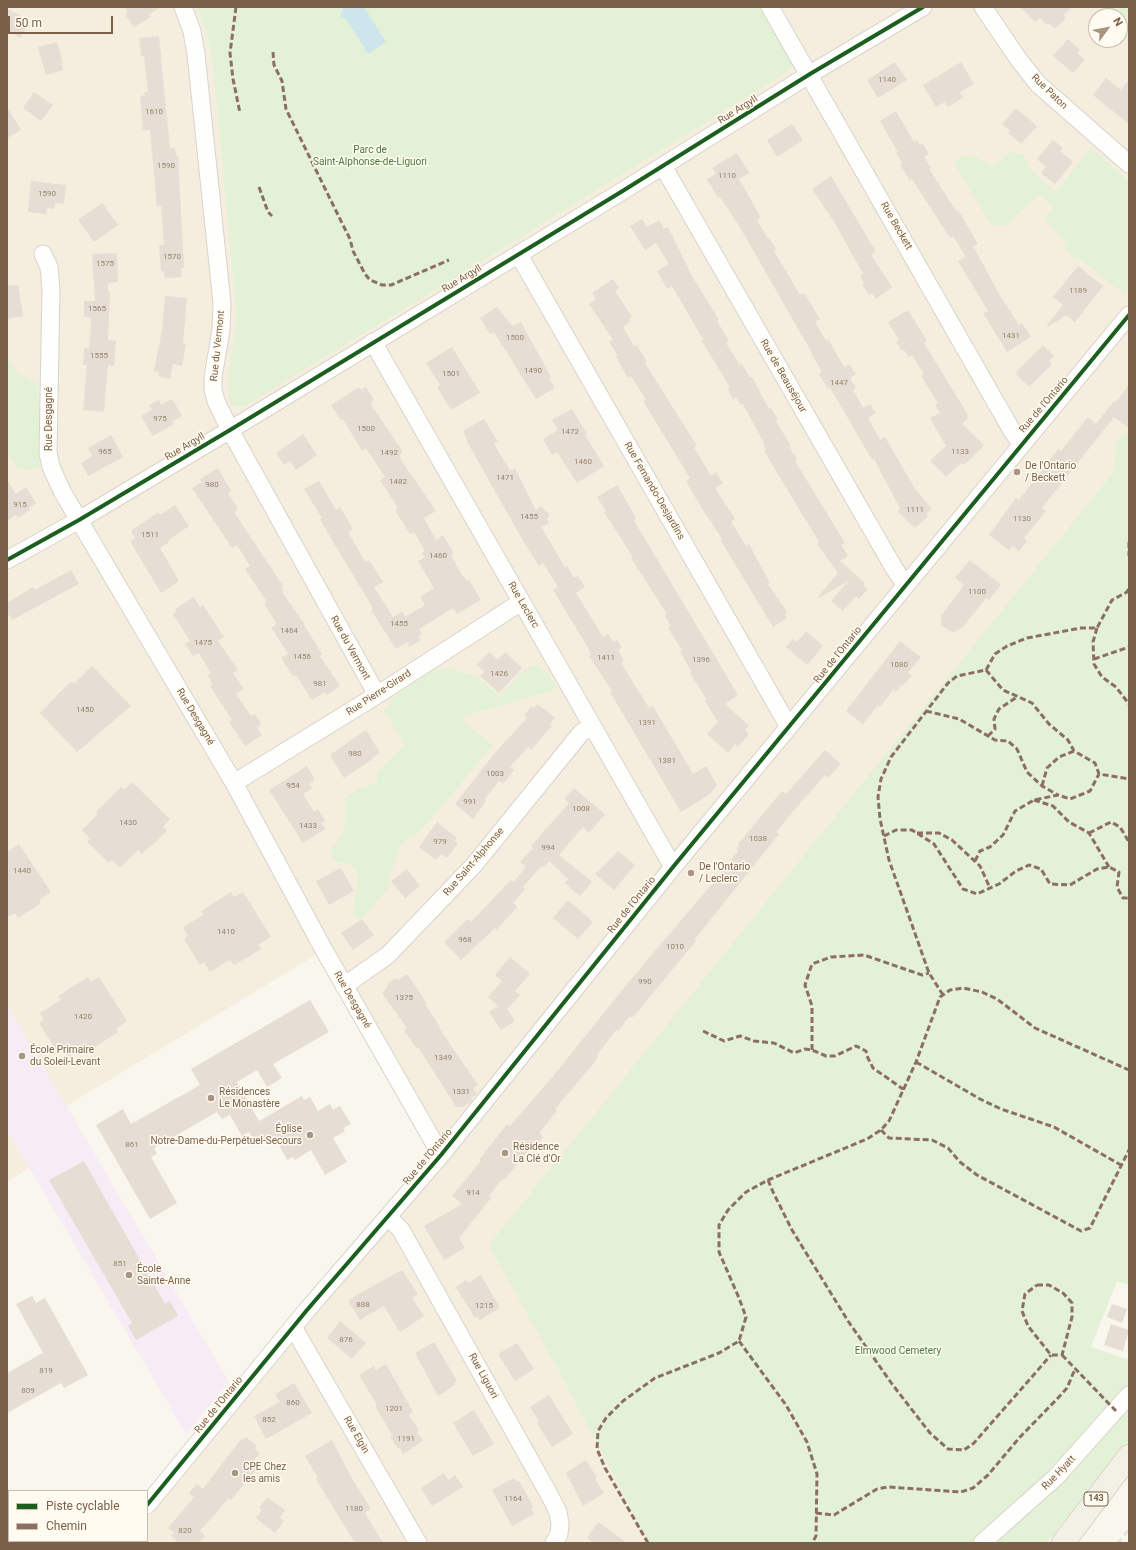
<!DOCTYPE html>
<html>
<head>
<meta charset="utf-8">
<style>
  body { margin:0 }
  #map { position:relative; width:1136px; height:1550px; overflow:hidden; background:#f9f6ed; font-family:Roboto,sans-serif }
  canvas { display:block }
  .frame { position:absolute; inset:0; border:8px solid #7b6049; pointer-events:none }
  .legend { position:absolute; left:8px; top:1490px; width:140px; height:52px; box-sizing:border-box; background:#fffbf0; border:1px solid #cabdad; margin:0; padding:5px 7px; list-style:none; font-size:12px; color:#7b6049 }
  .legend li { display:flex; align-items:center; gap:8px; height:20px }
  .legend b { width:20px; border:1px solid #cabdad }
  .north { position:absolute; left:1088px; top:8px; width:40px; height:40px; box-sizing:border-box; background:#fffbf0; border:1px solid #cabdad; border-radius:50%; rotate:58deg; font-size:11px; font-weight:700; line-height:16px; text-align:center; color:#7b6049 }
  .north::after { content:''; display:block; margin:auto; width:14px; height:18px; background:#a79482; clip-path:polygon(50% 0,100% 100%,50% 72%,0 100%) }
  .scale { position:absolute; left:8px; top:16px; width:105px; height:18px; box-sizing:border-box; border:2px solid #7b6049; border-top:0; padding-left:5px; font-size:12px; line-height:14px; white-space:nowrap; color:#7b6049; -webkit-text-stroke:3px #fffbf0; paint-order:stroke }
</style>
</head>
<body>
<div id="map">
<canvas width="1136" height="1550"></canvas>
<div class="frame"></div>
<ul class="legend">
<li><b style="height:5px;background:#1b5e20"></b>Piste cyclable</li>
<li><b style="height:5px;background:#8d6e63"></b>Chemin</li>
</ul>
<div class="north">N</div>
<div class="scale">50 m</div>
</div>
<script>
const context = document.querySelector('canvas').getContext('2d');
context.lineJoin = 'round';
function fillPath(path, color) { context.fillStyle = color; context.fill(path, 'evenodd'); }
const toPath = rows => new Path2D(rows.map(r => 'M' + r).join(''));
function stroke(path, color, width, dash) { context.strokeStyle = color; context.lineWidth = width; context.lineCap = dash ? 'butt' : 'round'; context.setLineDash(dash || []); context.stroke(path); }
function drawText(font, color, halo, rows, align = 'center') {
  context.font = font + ' Roboto,sans-serif'; context.lineWidth = 3; context.setLineDash([]); context.textBaseline = 'middle'; context.strokeStyle = halo; context.fillStyle = color; for (const [text, x, y, turn = 0] of rows) {
    context.save(); context.translate(x, y); context.rotate((+turn || 0) * Math.PI / 180); context.textAlign = isNaN(turn) ? turn : align; if (halo) context.strokeText(text, 0, 0); context.fillText(text, 0, 0); context.restore();
  }
}
const residential = toPath([
  [7,7,1129,7,1129,455,553,1360,649,1543,116,1543,118,1541,147,1541,147,1505,441,1155,324,950,66,1106,7,1005],
  [1096,16,1120,16,1120,40,1096,40],
  [7,1130,29,1168,7,1182]
]);
const education = toPath([
  [7,1005,229,1382,186,1434,7,1130]
]);
const green = toPath([
  [198,7,762,7,792,61,792,67,789,71,464,272,246,405,238,407,230,403,227,384,236,320,235,298,213,64,209,42],
  [1100,7,1129,7,1129,45,1120,29,1120,16,1108,16],
  [1091,148,1129,181,1129,287,1124,294,1079,258,1073,258,1063,245,1067,241,1044,219,1054,208,1039,195,1006,225,992,226,955,165,961,155,978,158,992,165,1003,159,1011,151,1024,155,1030,170,1056,192],
  [7,360,18,373,38,384,40,467,28,470,16,467,7,451],
  [1124,433,1129,433,1129,1285,1117,1281,1091,1347,1129,1360,1129,1442,1047,1543,649,1543,553,1360,489,1245,1114,472,1116,444],
  [537,665,548,673,556,687,554,690,464,716,461,720,493,745,419,833,409,837,400,846,388,881,391,885,360,920,353,915,358,874,351,865,337,862,330,852,344,831,346,812,344,799,357,789,370,786,377,781,377,773,403,746,400,737,384,710,395,696,432,671,449,668,478,678,500,696,525,669]
]);
const water = toPath([
  [344,7,364,7,386,42,368,54,346,19,340,17]
]);
const building = toPath([
  [125,7,161,7,149,14,151,17,134,27,125,14,128,12],
  [1020,7,1072,7,1064,15,1066,18,1055,29,1049,23,1047,25,1040,18,1035,22],
  [7,9,23,17,21,21,28,24,21,38,7,31],
  [159,36,170,148,175,148,176,156,178,156,184,268,181,268,182,277,165,278,164,271,161,271,159,245,164,245,161,206,157,206,150,130,143,130,140,96,145,95,144,92,148,92,144,56,141,56,139,38],
  [1068,39,1080,50,1077,53,1085,60,1073,73,1053,56],
  [57,42,63,63,61,63,63,70,46,75,38,47],
  [895,62,907,80,878,98,867,80],
  [961,62,974,84,960,92,963,98,948,107,945,102,936,107,923,85],
  [1106,78,1121,90,1129,80,1129,124,1093,95],
  [34,92,53,105,41,121,23,108],
  [7,107,21,130,7,138],
  [1016,108,1037,126,1021,144,1008,133,1010,131,1002,124],
  [896,111,914,142,917,140,920,145,922,143,929,154,924,157,931,168,929,169,956,211,958,210,978,244,973,246,999,294,1019,325,1022,323,1031,337,1007,352,983,313,988,311,958,261,966,257,953,236,950,238,912,179,910,181,900,164,902,163,896,153,898,152,880,121],
  [792,124,803,140,777,157,767,140],
  [1053,140,1063,148,1060,151,1073,162,1055,184,1041,173,1046,167,1037,159],
  [737,153,749,173,739,179,761,218,757,220,768,239,769,238,776,249,774,251,800,295,804,293,820,319,815,322,826,341,828,339,844,367,849,364,856,374,850,378,856,388,853,390,863,408,870,404,876,413,868,418,880,440,885,437,915,489,932,509,926,514,928,517,915,528,898,511,900,508,874,459,872,460,837,399,830,388,828,389,819,374,822,372,811,353,812,353,741,229,720,197,718,198,707,179,716,174,712,168],
  [831,176,876,252,871,255,892,287,876,299,872,293,869,295,862,284,864,283,860,276,863,274,835,223,812,189],
  [31,181,66,185,64,204,55,203,54,209,47,208,46,214,28,212],
  [102,203,118,225,94,242,78,220],
  [642,219,647,227,659,220,664,229,668,227,692,276,719,320,717,321,729,341,726,343,740,365,742,364,750,378,752,377,769,409,771,408,778,420,776,421,791,446,789,447,797,460,795,461,845,543,841,545,848,556,840,561,865,583,863,585,868,589,859,599,856,596,843,611,831,601,848,581,819,598,818,597,838,573,817,544,819,542,764,451,766,449,763,444,764,443,743,404,741,405,736,397,733,399,728,389,730,387,701,340,703,339,672,286,667,289,657,271,669,264,656,243,645,250,630,226],
  [117,253,118,282,108,283,108,291,110,291,108,340,116,341,114,366,108,365,104,412,83,410,87,365,83,365,84,348,89,349,91,326,90,317,84,317,84,301,95,301,92,254],
  [1078,266,1103,286,1075,322,1066,315,1048,327,1047,325,1063,305,1053,297],
  [613,279,619,288,615,291,632,317,629,319,630,322,623,327,634,346,637,345,647,362,645,363,697,446,694,447,695,449,711,476,716,472,723,483,715,488,735,519,731,522,746,546,749,544,770,583,768,584,787,612,785,614,787,618,773,627,721,541,723,540,701,507,686,481,690,478,643,401,646,400,631,376,628,378,621,366,616,356,618,356,609,342,613,340,589,304,596,299,592,293],
  [18,285,23,316,7,319,7,286],
  [165,296,187,298,183,343,186,344,182,366,173,364,170,379,158,376,159,372,154,371,162,330],
  [497,307,512,326,521,322,551,377,549,378,555,388,536,399,494,332,490,334,480,318],
  [908,310,927,341,924,343,968,415,966,416,968,419,962,423,984,445,964,465,961,463,946,477,930,461,946,446,930,418,940,413,935,405,938,403,921,376,924,374,912,355,909,357,904,350,902,351,896,342,899,340,888,322],
  [1043,345,1054,356,1049,361,1052,364,1029,387,1015,373],
  [452,347,480,393,451,410,437,387,440,385,426,363],
  [1129,385,1129,428,1114,417,1042,508,1046,511,1024,538,1027,541,1019,551,1013,546,1009,550,989,535,1016,498,1019,500,1058,449,1061,451,1088,417,1096,424,1114,401,1116,402],
  [359,387,361,390,366,387,374,400,370,403,403,452,400,454,401,460,436,511,424,518,436,540,443,535,454,553,451,555,462,575,467,581,469,580,481,600,457,614,453,608,419,629,422,634,418,636,421,640,410,647,407,642,396,649,371,610,373,609,370,603,335,545,320,519,322,518,304,489,319,481,336,510,340,507,353,529,348,532,365,562,369,560,383,582,374,587,393,617,402,612,405,617,425,605,420,597,434,588,418,561,425,557,422,553,425,551,414,532,410,534,395,510,398,508,380,480,385,477,366,448,362,451,343,419,341,420,331,405],
  [172,399,182,416,172,422,174,424,153,436,141,416,152,410,149,405,159,400,161,405],
  [572,409,587,434,585,435,604,466,577,483,557,452,552,455,543,439,558,430,552,420],
  [484,419,498,442,494,444,510,471,515,468,536,510,541,506,550,515,547,519,549,523,541,527,565,567,567,566,574,578,578,576,585,587,576,593,603,637,608,634,613,642,617,640,622,648,618,650,624,661,621,663,649,708,653,706,693,774,706,766,717,785,710,794,681,812,610,692,612,691,589,656,591,654,587,646,553,590,558,587,543,563,539,566,522,539,469,445,463,431],
  [303,434,317,455,296,470,290,461,284,465,276,453],
  [111,435,123,457,88,476,81,463,92,456,88,448],
  [218,468,231,491,228,493,238,509,234,512,283,586,281,587,284,591,282,592,305,625,304,625,322,654,320,656,340,686,327,695,325,692,312,700,296,675,293,676,281,658,288,654,271,627,277,624,264,604,267,602,245,569,250,566,237,545,232,548,192,488,202,482,200,479],
  [7,480,16,494,26,487,36,503,29,508,30,510,18,518,16,515,7,521],
  [617,485,636,518,634,519,636,524,738,695,725,704,749,726,745,730,749,734,738,747,735,744,728,753,707,734,718,722,705,701,707,700,690,673,692,672,680,652,682,650,668,628,671,626,665,616,667,614,631,558,633,557,604,512,606,511,597,497],
  [175,505,189,526,168,540,169,542,160,548,179,581,161,593,130,541,135,538,131,531,158,512,160,515],
  [970,560,1001,585,989,600,986,598,963,627,954,632,950,631,942,626,941,616,964,585,955,578],
  [71,570,79,584,12,620,7,612,7,603,33,587,35,590],
  [194,597,200,607,203,605,224,637,218,641,238,670,233,673,244,689,236,694,251,716,255,714,261,724,257,728,262,735,245,746,229,722,232,720,210,686,213,684,207,675,211,673,199,653,193,656,185,644,190,641,173,614,177,611,175,609],
  [806,631,823,646,807,665,786,647,793,639,797,642],
  [900,641,921,657,908,673,912,675,903,686,901,685,896,692,893,690,880,707,878,705,863,724,846,711],
  [489,652,498,660,505,652,522,668,499,693,480,676,485,672,477,665],
  [92,666,131,706,77,752,40,713,71,681,74,684],
  [538,704,555,718,550,724,552,726,531,750,528,747,510,767,514,770,503,784,499,781,484,800,486,801,473,819,455,804,494,754,527,718,524,715,532,706,534,708],
  [366,730,380,753,372,758,373,759,344,778,330,755],
  [825,750,841,764,828,778,825,775,801,802,776,832,779,834,695,939,696,941,633,1017,629,1017,618,1031,616,1030,597,1055,598,1056,594,1063,555,1109,557,1111,539,1133,543,1137,535,1147,533,1145,504,1180,502,1179,489,1196,491,1198,459,1238,465,1248,444,1260,424,1226,462,1204,452,1196,481,1161,479,1160,507,1124,510,1126,550,1080,628,983,717,878,738,851,736,849,740,845,738,844,753,826,782,791,786,794],
  [307,766,315,780,309,784,312,788,303,794,314,812,318,809,325,821,321,823,325,829,303,843,269,790],
  [132,782,170,819,163,827,167,830,158,839,142,854,138,850,120,868,112,860,109,863,87,842,90,839,82,830,98,814,96,812,121,787,124,790],
  [574,788,605,814,589,833,583,827,559,855,592,882,580,896,565,883,568,879,549,861,543,867,541,866,523,887,525,889,513,903,517,907,496,930,495,928,461,960,444,942,468,919,471,922,511,880,514,882,526,867,520,862,533,848,531,846,569,803,564,799],
  [437,822,457,838,455,841,458,843,447,858,441,854,436,860,419,847],
  [19,844,51,892,39,900,41,903,18,918,15,913,7,917,7,852],
  [618,851,635,865,614,890,595,874],
  [341,868,354,891,329,905,316,881],
  [407,869,420,886,405,898,391,881],
  [231,892,234,897,243,892,271,937,258,945,261,949,234,965,230,960,210,972,204,962,200,965,184,939,188,936,183,927,203,915,201,911],
  [568,900,593,922,578,939,553,918],
  [362,919,374,935,353,950,341,933],
  [510,957,530,974,515,991,520,995,507,1009,515,1021,501,1030,489,1012,498,1006,488,997,502,981,495,975],
  [407,974,427,1003,425,1004,440,1027,439,1028,478,1085,473,1088,477,1094,471,1098,472,1100,471,1102,461,1108,459,1106,457,1108,418,1047,416,1048,404,1030,407,1028,382,993,388,986,387,984,396,978,398,980],
  [88,977,91,982,99,977,127,1021,116,1029,118,1032,92,1049,89,1045,67,1058,60,1047,56,1050,39,1023,44,1020,40,1013,61,1000,58,996],
  [310,1000,329,1032,273,1064,282,1078,267,1087,257,1070,237,1082,259,1121,302,1096,304,1100,310,1097,318,1111,330,1104,333,1110,340,1106,351,1124,343,1128,345,1131,333,1138,347,1162,325,1175,311,1150,295,1160,293,1157,287,1160,274,1136,257,1145,249,1132,242,1136,230,1115,222,1119,217,1112,154,1148,157,1154,151,1157,177,1203,150,1219,96,1125,123,1109,131,1124,200,1085,191,1069],
  [84,1161,165,1304,170,1301,178,1316,136,1340,128,1326,132,1323,49,1180],
  [402,1270,418,1294,412,1298,424,1316,400,1332,384,1306,360,1320,348,1300],
  [481,1275,500,1308,480,1320,477,1316,475,1318,456,1287,466,1280,468,1283],
  [32,1296,36,1303,45,1298,88,1375,64,1388,61,1383,7,1413,7,1373,43,1353,16,1304],
  [1112,1304,1127,1309,1122,1323,1107,1317],
  [340,1321,366,1343,352,1359,327,1338],
  [1111,1324,1129,1330,1123,1351,1104,1345],
  [434,1342,457,1381,453,1383,455,1385,438,1396,415,1353],
  [517,1343,534,1369,515,1381,498,1354],
  [386,1364,413,1412,409,1415,419,1430,417,1432,423,1441,403,1454,400,1448,398,1449,390,1436,392,1435,375,1406,377,1405,359,1375,374,1366,376,1370],
  [294,1383,312,1413,266,1439,254,1416,280,1402,275,1394],
  [549,1395,573,1434,552,1447,537,1423,539,1422,530,1407],
  [474,1410,494,1444,473,1456,453,1423],
  [246,1437,257,1446,254,1448,260,1453,254,1460,260,1465,231,1500,229,1498,200,1531,205,1536,198,1543,179,1543,171,1536,174,1533,168,1528,194,1497,189,1493,197,1484,203,1489,241,1439,243,1440],
  [332,1440,351,1477,371,1509,365,1513,383,1543,355,1543,316,1479,318,1478,305,1456],
  [586,1460,597,1478,595,1479,604,1493,583,1506,566,1473],
  [444,1473,448,1480,455,1475,463,1487,432,1506,421,1488],
  [514,1478,516,1482,519,1481,534,1508,531,1509,534,1514,512,1526,492,1490],
  [267,1497,285,1510,280,1518,284,1521,275,1533,256,1518,262,1510,259,1508],
  [598,1522,627,1543,594,1543,587,1538]
]);
const minor = toPath([
  [183,7,192,31,196,54,222,303,221,330,213,377,213,389,216,401,230,430,377,695],
  [770,7,1011,429,1021,444],
  [983,7,1019,60,1038,84,1129,164],
  [663,166,894,568,905,584],
  [43,254,49,267,51,289,48,453,51,467,63,493,234,783,324,950,441,1155],
  [519,255,789,727],
  [373,342,673,867],
  [7,560,79,520,230,430,621,192,810,74,923,7],
  [234,783,377,695,521,602],
  [344,986,388,955,474,865,581,733,592,726],
  [388,1217,401,1230,550,1496,558,1512,560,1524,559,1534,554,1543],
  [293,1327,418,1543],
  [147,1505,307,1310,441,1155,673,867,1129,315],
  [116,1543,118,1541],
  [982,1543,1056,1477,1129,1395]
]);
const primary = toPath([
  [1063,1543,1129,1456]
]);
const rail = toPath([
  [1118,1543,1129,1529]
]);
const quiet = toPath([
  [236,7,230,53,233,79,240,113],
  [273,52,274,65,282,81,286,109,339,217,350,239,353,251,365,274,370,280,382,285,391,285,449,260],
  [259,187,268,212,272,216],
  [1129,542,1129,556],
  [1097,628,1093,642,1094,664,1102,677,1116,687,1129,704],
  [1094,659,1129,647],
  [986,670,1003,690,1032,703,1049,724,1068,740,1074,751,1095,763,1099,774,1129,779],
  [926,711,959,719,995,740,1008,741,1017,749,1027,772,1042,786,1058,795],
  [988,736,995,729,994,719,999,709,1017,697],
  [1042,786,1047,768,1059,757,1074,751],
  [1034,800,1053,806,1069,822,1089,833,1109,867],
  [917,833,939,833,952,840,980,866,990,888],
  [1089,833,1111,822,1120,827,1129,842],
  [884,836,896,830,912,830,934,844,963,889,977,894,999,884,1016,871,1029,865,1041,869,1050,884,1070,885,1097,869,1109,867,1119,872,1117,887,1123,898,1129,898],
  [975,861,980,851,990,847,1003,835,1015,811,1034,800,1058,795,1070,799,1090,791,1099,774],
  [943,995,929,973,889,860,880,819,878,797,881,779,891,757,948,683,957,676,986,670,995,654,1007,646,1027,638,1081,628,1097,628,1112,600,1127,592,1129,588],
  [703,1031,724,1041,740,1036,754,1041,774,1043,794,1053,805,1049,812,1050,826,1056,835,1056,856,1046,866,1051,867,1056,873,1068,903,1089],
  [812,1050,812,1006,805,985,812,964,831,957,864,955,922,975,929,973],
  [916,1062,980,1099,1001,1109,1054,1127,1121,1165],
  [881,1130,889,1138,932,1140,948,1148,960,1162,977,1175,1081,1231,1090,1228,1129,1150],
  [768,1180,773,1192,792,1230,848,1321,892,1384,930,1433,948,1449,964,1450,974,1443,1051,1355],
  [1037,1285,1049,1285,1063,1293,1072,1303,1072,1317,1062,1355,1051,1355,1028,1326,1022,1311,1025,1294,1037,1285],
  [739,1341,786,1405,807,1442,817,1474,816,1536,812,1543],
  [1062,1355,1116,1411],
  [816,1513,834,1515,877,1489,888,1487,961,1492,973,1488,988,1475,1020,1437,1058,1398,1067,1388,1075,1369],
  [648,1543,605,1468,597,1449,598,1431,606,1418,623,1401,655,1378,719,1353,739,1341,746,1317,739,1298,719,1252,719,1225,728,1210,746,1192,768,1180,867,1139,881,1130,889,1121,916,1062,940,997,950,990,963,988,982,992,997,999,1035,1028,1129,1070]
]);
const cycleway = toPath([
  [7,560,79,520,230,430,621,192,810,74,923,7],
  [147,1505,307,1310,441,1155,673,867,1129,315]
]);
const markers = [
  [1017,472,4,"#a79482"],
  [691,873,4,"#a79482"],
  [22,1056,4,"#a79482"],
  [211,1098,4,"#a79482"],
  [310,1135,4,"#a79482"],
  [505,1153,4,"#a79482"],
  [129,1275,4,"#a79482"],
  [235,1473,4,"#a79482"]
];
const numberNames = [
  ["1140",887,80],
  ["1610",154,112],
  ["1590",166,166],
  ["1110",727,176],
  ["1590",47,194],
  ["1570",172,257],
  ["1575",105,264],
  ["1189",1078,291],
  ["1565",97,309],
  ["1431",1011,336],
  ["1500",515,338],
  ["1555",99,356],
  ["1490",533,371],
  ["1501",451,374],
  ["1447",839,383],
  ["975",160,419],
  ["1500",366,429],
  ["1472",570,432],
  ["965",105,452],
  ["1133",960,452],
  ["1492",389,453],
  ["1460",583,462],
  ["1471",505,478],
  ["1482",398,482],
  ["980",212,485],
  ["915",20,505],
  ["1111",915,510],
  ["1455",529,517],
  ["1130",1022,519],
  ["1511",150,535],
  ["1460",438,556],
  ["1100",977,592],
  ["1455",399,624],
  ["1464",289,631],
  ["1475",203,643],
  ["1456",302,657],
  ["1411",606,658],
  ["1396",701,660],
  ["1080",899,665],
  ["1426",499,674],
  ["981",320,684],
  ["1450",85,710],
  ["1391",647,723],
  ["980",355,754],
  ["1381",667,761],
  ["1003",495,774],
  ["954",293,786],
  ["991",470,802],
  ["1008",581,809],
  ["1430",128,823],
  ["1433",308,826],
  ["1038",758,839],
  ["979",440,842],
  ["994",548,848],
  ["1440",22,871],
  ["1410",226,932],
  ["968",465,940],
  ["1010",675,947],
  ["990",645,982],
  ["1375",404,998],
  ["1420",83,1017],
  ["1349",443,1058],
  ["1331",461,1092],
  ["861",132,1145],
  ["914",473,1193],
  ["851",120,1264],
  ["888",363,1305],
  ["1215",484,1306],
  ["876",346,1340],
  ["819",46,1371],
  ["809",28,1391],
  ["860",293,1403],
  ["1201",394,1409],
  ["852",269,1420],
  ["1191",406,1439],
  ["1164",513,1499],
  ["1180",354,1509],
  ["820",185,1531]
];
const shields = [
  [1096,1499,24]
];
const shieldNames = [
  ["143",1096,1499]
];
const streetNames = [
  ["Rue Paton",1049,92,44],
  ["Rue Argyll",738,110,-32],
  ["Rue Beckett",896,226,60],
  ["Rue Argyll",462,279,-31],
  ["Rue du Vermont",218,346,-84],
  ["Rue de Beauséjour",783,376,60],
  ["Rue de l'Ontario",1044,405,-50],
  ["Rue Desgagné",49,419,-90],
  ["Rue Argyll",185,447,-31],
  ["Rue Fernando-Desjardins",654,491,60],
  ["Rue Leclerc",523,605,60],
  ["Rue du Vermont",350,648,61],
  ["Rue de l'Ontario",838,655,-51],
  ["Rue Pierre-Girard",379,693,-33],
  ["Rue Desgagné",195,717,59],
  ["Rue Saint-Alphonse",474,862,-49],
  ["Rue de l'Ontario",632,905,-51],
  ["Rue Desgagné",352,1000,60],
  ["Rue de l'Ontario",428,1157,-50],
  ["Rue Liguori",483,1376,61],
  ["Rue de l'Ontario",219,1405,-51],
  ["Rue Elgin",356,1435,60],
  ["Rue Hyatt",1059,1473,-46]
];
const parkNames = [
  ["Parc de",370,150],
  ["Saint-Alphonse-de-Liguori",370,162],
  ["Elmwood Cemetery",898,1351]
];
const poiNames = [
  ["De l'Ontario",1025,466],
  ["/ Beckett",1025,478],
  ["De l'Ontario",699,867],
  ["/ Leclerc",699,879],
  ["École Primaire",30,1050],
  ["du Soleil-Levant",30,1062],
  ["Résidences",219,1092],
  ["Le Monastère",219,1104],
  ["Église",302,1129,"right"],
  ["Notre-Dame-du-Perpétuel-Secours",302,1141,"right"],
  ["Résidence",513,1147],
  ["La Clé d'Or",513,1159],
  ["École",137,1269],
  ["Sainte-Anne",137,1281],
  ["CPE Chez",243,1467],
  ["les amis",243,1479]
];
fillPath(residential, '#f5eddd');
fillPath(education, '#f7ecf5');
fillPath(green, '#e3f2d6');
fillPath(water, '#cde5eb');
fillPath(building, '#e6ded4');
stroke(minor, '#d9d3cb', 19);
stroke(primary, '#dad3ca', 24);
stroke(minor, '#fefefc', 17);
stroke(primary, '#f3f0e6', 22);
stroke(rail, '#e6e3e6', 3, [6, 4]);
stroke(quiet, '#8d6e63', 3, [6, 3]);
stroke(cycleway, '#1b5e20', 4);
for (const [x, y, r, color] of markers) { const dot = new Path2D(); dot.arc(x, y, r, 0, 2 * Math.PI); context.fillStyle = color; context.fill(dot); stroke(dot, '#fffbf0', 1.5); }
drawText('8px', '#98826e', null, numberNames);
for (const [x, y, w] of shields) { const box = new Path2D(); box.roundRect(x - w / 2, y - 7, w, 14, 3); context.fillStyle = '#fffbf0'; context.fill(box); stroke(box, '#7b6049', 1); }
drawText('bold 9px', '#7b6049', null, shieldNames);
drawText('10px', '#7b6049', '#fffbf0', streetNames);
drawText('10px', '#497b3d', '#fffbf0', parkNames);
drawText('10px', '#7b6049', '#fffbf0', poiNames, 'left');
</script>
</body>
</html>
